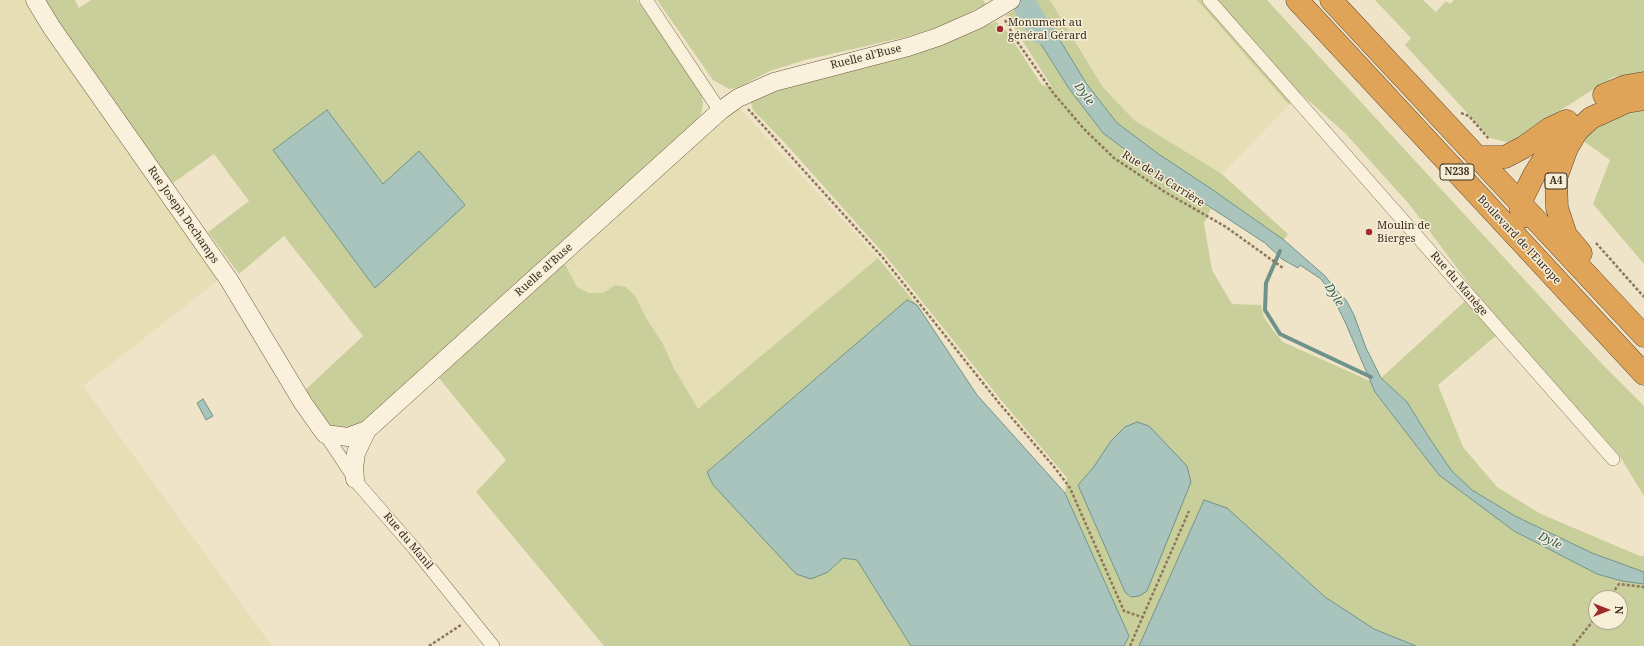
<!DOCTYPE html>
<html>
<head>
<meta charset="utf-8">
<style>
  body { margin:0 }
  #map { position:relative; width:1644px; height:646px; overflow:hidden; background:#f0e4c8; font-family:"Noto Serif",serif }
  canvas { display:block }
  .north { position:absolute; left:1588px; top:590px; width:40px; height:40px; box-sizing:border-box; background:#f7eed8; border:1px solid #ada18e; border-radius:50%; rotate:90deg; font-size:11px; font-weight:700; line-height:16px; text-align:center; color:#3d2e20 }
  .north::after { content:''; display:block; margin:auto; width:14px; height:18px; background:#9e2a2b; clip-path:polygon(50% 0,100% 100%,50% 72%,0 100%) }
</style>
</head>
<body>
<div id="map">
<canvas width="1644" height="646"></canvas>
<div class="north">N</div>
</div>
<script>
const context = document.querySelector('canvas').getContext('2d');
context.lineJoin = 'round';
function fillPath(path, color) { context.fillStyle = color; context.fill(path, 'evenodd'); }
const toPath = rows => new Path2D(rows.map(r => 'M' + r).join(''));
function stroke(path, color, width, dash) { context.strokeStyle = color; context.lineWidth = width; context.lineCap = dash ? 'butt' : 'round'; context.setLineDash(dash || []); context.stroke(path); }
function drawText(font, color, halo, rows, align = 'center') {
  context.font = font + ' "Noto Serif",serif'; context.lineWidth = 3; context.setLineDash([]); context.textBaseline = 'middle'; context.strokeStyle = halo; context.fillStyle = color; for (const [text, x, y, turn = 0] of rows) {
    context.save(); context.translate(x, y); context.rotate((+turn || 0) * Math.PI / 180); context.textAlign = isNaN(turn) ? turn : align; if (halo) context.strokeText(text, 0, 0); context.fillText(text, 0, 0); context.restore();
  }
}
const farmland = toPath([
  [0,0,32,0,221,278,83,386,272,646,0,646],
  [1050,0,1197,0,1289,105,1222,174,1134,120,1102,86],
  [739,108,878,258,698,410,674,368,662,342,646,318,636,297,626,287,615,285,603,293,589,293,577,287,564,262,710,128]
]);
const green = toPath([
  [40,0,75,0,79,8,91,0,637,0,700,88,703,104,700,119,360,430,336,431,326,424,304,391,363,336,284,236,239,274,208,232,249,201,214,154,170,185],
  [327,110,384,185,375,288,273,150],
  [657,0,983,0,986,4,947,24,906,37,805,60,770,71,737,88,729,89,713,80],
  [1033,0,1050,0,1102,86,1134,120,1222,174,1288,234,1284,240,1210,188,1160,155,1117,123,1086,83,1055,32],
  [1197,0,1267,0,1603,365,1644,406,1644,496,1619,455,1505,328,1438,385,1463,447,1497,487,1541,514,1640,556,1644,556,1644,572,1592,553,1515,516,1472,490,1451,470,1428,436,1407,402,1381,378,1475,292,1409,204,1345,133,1300,93,1289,105],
  [1375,0,1423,0,1436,12,1446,1,1450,4,1454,0,1644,0,1644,74,1613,77,1556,113,1527,136,1510,143,1490,138,1405,45,1411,38],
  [1018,8,1070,90,1103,133,1150,168,1211,209,1204,223,1212,270,1232,304,1261,305,1264,317,1272,329,1283,342,1370,381,1375,392,1439,475,1514,531,1597,574,1622,581,1644,584,1644,646,1416,646,1374,629,1325,597,1276,552,1204,500,1139,646,1124,646,1129,636,1065,493,1067,478,1001,400,884,254,785,143,753,110,750,99,776,86,945,41,996,22,1006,30,1042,85,1052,87,1006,15],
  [1093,468,1131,597,1125,592,1078,485],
  [1596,598,1620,598,1620,622,1596,622],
  [1630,108,1644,109,1644,264,1593,204,1610,160,1582,140,1593,128],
  [878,258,917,305,907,300,707,472,828,572,843,558,857,560,911,646,604,646,476,492,506,460,438,377,564,262,577,287,589,293,603,293,615,285,626,287,636,297,646,318,662,342,674,368,698,409]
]);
const water = toPath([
  [1032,0,1033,0,1055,32,1086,83,1117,123,1160,155,1210,188,1284,240,1325,276,1336,290,1346,300,1354,315,1366,348,1381,378,1407,402,1428,436,1451,470,1472,490,1515,516,1592,553,1644,572,1644,584,1622,581,1597,574,1514,531,1439,475,1375,392,1346,324,1331,293,1321,279,1300,265,1298,268,1282,259,1265,243,1150,168,1103,133,1070,90,1018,8,1032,0],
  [327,110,383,184,419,151,465,205,375,288,273,150,327,110],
  [907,300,917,305,977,395,1065,493,1129,636,1124,646,911,646,857,560,843,558,828,572,811,579,796,574,713,485,707,472,907,300],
  [203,399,213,416,206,420,197,403,203,399],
  [1137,422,1149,426,1187,466,1191,482,1147,591,1139,596,1131,597,1125,592,1078,485,1093,468,1111,441,1125,427,1137,422],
  [1204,500,1227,508,1325,597,1374,629,1416,646,1139,646,1204,500]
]);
const stream = toPath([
  [1280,251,1266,283,1265,310,1280,334,1371,377]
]);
const river = toPath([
  [1022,0,1041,32]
]);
const path = toPath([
  [1005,20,1016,40,1054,94,1084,129,1114,158,1165,192,1226,227,1283,268],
  [748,109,883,258,999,403,1055,468,1070,488,1124,611,1142,617],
  [1461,113,1469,116,1489,139],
  [1596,243,1644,297],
  [1609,598,1619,584,1644,587],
  [429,646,461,625],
  [1130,646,1189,511],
  [1573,646,1596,617]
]);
const street = toPath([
  [646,0,720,111],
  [1209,0,1613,459],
  [325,434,359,485,414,548,493,646]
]);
const secondary = toPath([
  [35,0,52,28,229,280,303,403,325,434,348,437,367,430],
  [355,479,354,469,356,453,367,430,720,111,738,98,774,82,908,47,938,37,979,19,1011,0]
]);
const highway = toPath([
  [1297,0,1644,374],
  [1331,0,1644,336],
  [1604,95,1626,86,1644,83],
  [1477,157,1505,157,1524,147,1549,129,1566,121],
  [1522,217,1520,203,1534,175,1567,121],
  [1581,253,1566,235,1557,208,1556,178,1567,148,1577,131,1591,118,1626,102,1644,99]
]);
const markers = [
  [1000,29,4,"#9e2a2b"],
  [1369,232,4,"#9e2a2b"]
];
const shields = [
  [1457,172,34],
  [1556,181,22]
];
const shieldNames = [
  ["N238",1457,172],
  ["A4",1556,181]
];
const poiNames = [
  ["Monument au",1008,23],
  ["général Gérard",1008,36],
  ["Moulin de",1377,226],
  ["Bierges",1377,239]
];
const streetNames = [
  ["Ruelle al'Buse",866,57,-14],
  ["Rue de la Carrière",1163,179,32],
  ["Rue Joseph Dechamps",183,215,55],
  ["Boulevard de l'Europe",1519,240,47],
  ["Ruelle al'Buse",544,270,-42],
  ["Rue du Manège",1459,284,49],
  ["Rue du Manil",408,541,50]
];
const waterNames = [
  ["Dyle",1084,94,54],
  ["Dyle",1334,295,58],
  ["Dyle",1550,541,26]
];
fillPath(farmland, '#e6deb5');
fillPath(green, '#c9cf9b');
fillPath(water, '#a9c4bc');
stroke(water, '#6f938a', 1);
stroke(stream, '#6f938a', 4);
stroke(river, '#a9c4bc', 24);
stroke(street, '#8d765c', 14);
stroke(secondary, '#6f573f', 19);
stroke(highway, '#5b4430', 23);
stroke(path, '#8d765c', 2.5, [3, 2]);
stroke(street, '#faf1dc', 13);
stroke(secondary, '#faf1dc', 18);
stroke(highway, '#e0a458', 22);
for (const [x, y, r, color] of markers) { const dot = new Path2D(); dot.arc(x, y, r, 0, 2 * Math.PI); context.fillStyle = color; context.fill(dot); stroke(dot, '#f7eed8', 1.5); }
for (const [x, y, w] of shields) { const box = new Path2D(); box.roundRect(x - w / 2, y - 8, w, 16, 3); context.fillStyle = '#f7eed8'; context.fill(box); stroke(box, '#3d2e20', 1); }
drawText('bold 10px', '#3d2e20', null, shieldNames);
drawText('11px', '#3d2e20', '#f7eed8', poiNames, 'left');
drawText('11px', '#3d2e20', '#f7eed8', streetNames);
drawText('italic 12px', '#2f5d5a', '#f7eed8', waterNames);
</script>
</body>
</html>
